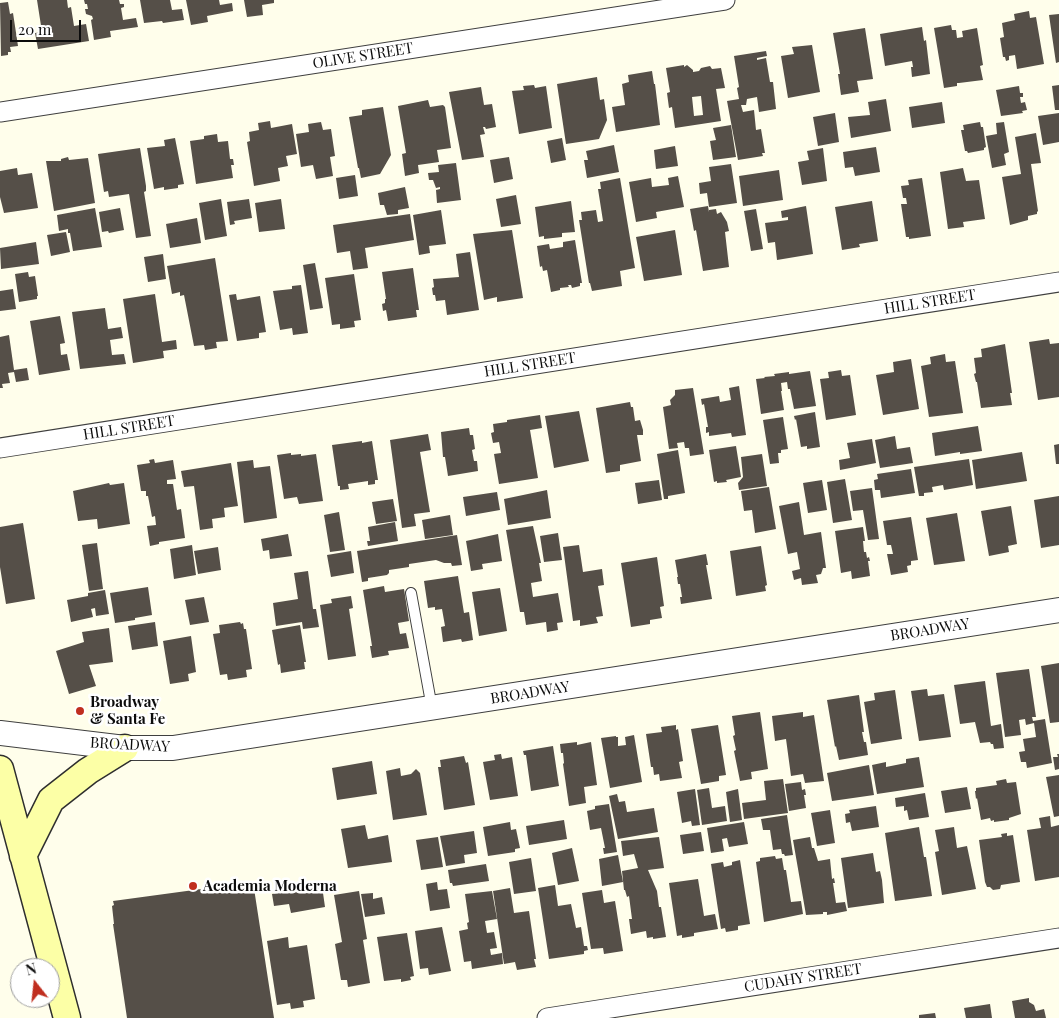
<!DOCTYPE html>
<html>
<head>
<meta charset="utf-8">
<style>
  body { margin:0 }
  #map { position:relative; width:1059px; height:1018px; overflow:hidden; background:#fffeeb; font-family:"Playfair Display",serif }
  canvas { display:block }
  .north { position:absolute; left:10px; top:958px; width:50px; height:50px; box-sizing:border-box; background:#fff; border:1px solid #9e9e9e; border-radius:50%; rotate:344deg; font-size:14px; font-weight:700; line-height:20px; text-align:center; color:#0c0c0c }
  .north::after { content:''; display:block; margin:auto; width:18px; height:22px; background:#c02e1f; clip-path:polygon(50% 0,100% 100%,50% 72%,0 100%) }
  .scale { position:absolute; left:10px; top:20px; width:71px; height:22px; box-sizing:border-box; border:2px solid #0c0c0c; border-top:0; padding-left:6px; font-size:15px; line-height:18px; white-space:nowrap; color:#0c0c0c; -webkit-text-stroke:4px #fff; paint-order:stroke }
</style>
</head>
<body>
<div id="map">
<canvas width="1059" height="1018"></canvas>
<div class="north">N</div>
<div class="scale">20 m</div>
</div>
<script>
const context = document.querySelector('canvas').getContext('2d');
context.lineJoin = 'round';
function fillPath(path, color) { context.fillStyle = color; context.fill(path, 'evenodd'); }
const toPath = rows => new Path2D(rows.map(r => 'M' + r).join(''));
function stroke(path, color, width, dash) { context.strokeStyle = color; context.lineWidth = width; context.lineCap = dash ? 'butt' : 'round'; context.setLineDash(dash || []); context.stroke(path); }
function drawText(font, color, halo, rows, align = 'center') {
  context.font = font + ' "Playfair Display",serif'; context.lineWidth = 5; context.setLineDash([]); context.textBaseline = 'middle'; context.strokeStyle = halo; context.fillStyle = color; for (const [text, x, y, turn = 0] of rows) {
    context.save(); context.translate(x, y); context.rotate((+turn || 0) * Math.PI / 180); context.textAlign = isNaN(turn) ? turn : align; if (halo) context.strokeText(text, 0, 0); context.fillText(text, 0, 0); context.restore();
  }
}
const building = toPath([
  [37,0,67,0,68,8,71,7,74,26,86,24,89,41,38,49,35,33,42,32],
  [84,0,119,0,120,4,124,4,124,7,121,8,123,20,136,18,138,27,110,31,111,37,94,40,91,20,93,19,92,16,86,14,85,9,88,9,87,4,85,4],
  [140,0,170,0,172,10,182,9,184,20,163,23,162,21,144,23],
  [186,0,219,0,220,5,232,3,233,11,207,16,208,22,191,25],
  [244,0,274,0,274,3,262,5,263,15,247,17],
  [8,2,10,14,13,13,18,46,10,47,11,52,8,52,8,55,1,56,0,3],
  [1029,11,1030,18,1036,17,1044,64,1017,69,1015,55,1009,56,1009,60,1006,61,1005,57,1003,57,1000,38,1004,37,1002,23,1015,20,1014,14],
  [1059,14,1059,62,1056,63,1049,15],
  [951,25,952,30,956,30,957,38,963,37,962,31,977,28,983,65,980,66,983,80,959,83,957,83,957,86,944,88,934,28],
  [922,27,924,41,926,40,930,74,912,77,911,67,913,67,912,61,885,66,880,34],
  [865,28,873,79,857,81,859,92,841,95,838,74,840,74,833,33],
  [812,45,820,92,788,98,781,56,794,54,792,47],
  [766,51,767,56,757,58,757,60,766,58,770,82,773,82,776,109,759,112,757,97,747,99,746,105,741,105,743,112,754,110,756,130,761,129,765,153,762,153,763,156,738,160,727,101,739,99,737,88,739,87,734,56],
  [684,65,684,67,687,65,693,70,693,72,699,71,701,68,710,66,712,69,721,68,725,88,716,89,721,121,675,128,672,107,669,108,667,93,670,92,666,68],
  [701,96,703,115,694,116,692,97],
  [652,71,654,84,655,84,660,125,616,132,612,107,625,105,622,84,629,82,628,75],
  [597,77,600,100,604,99,607,120,599,139,566,144,557,84],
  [534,85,535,88,546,86,552,128,519,134,512,91,524,90,523,86],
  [1059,85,1059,110,1055,110,1052,86],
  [1019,86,1020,93,1023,93,1023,97,1020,97,1021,103,1025,102,1027,110,1022,111,1023,113,1001,116,996,90],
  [481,87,484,105,492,104,496,127,486,129,485,127,483,127,485,134,480,135,484,157,462,160,449,92],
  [886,99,891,131,851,138,848,117,870,115,868,102],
  [428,100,430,107,443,105,445,107,451,148,437,150,439,162,418,165,419,173,405,176,402,154,406,153,398,106],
  [942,102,945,123,912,128,909,107],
  [383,107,391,155,380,174,361,178,359,168,358,168,349,117,362,115,362,110],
  [835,113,839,142,818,146,813,117],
  [1059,113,1059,142,1043,145,1038,116],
  [270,121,271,128,292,124,297,154,286,156,288,166,278,168,280,181,254,186,247,142,250,141,249,132,259,130,258,123],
  [321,122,323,130,331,129,335,156,330,157,333,176,316,179,313,165,301,167,296,134,309,132,308,124],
  [980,122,981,127,983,127,986,147,984,148,984,150,968,153,967,151,965,151,961,130,964,130,963,125],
  [1004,122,1009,152,1004,154,1006,165,992,168,986,136,997,134,996,123],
  [731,125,736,157,713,160,710,141,716,140,713,128],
  [1036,133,1041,163,1031,164,1038,211,1037,212,1037,214,1028,216,1028,220,1010,225,1002,177,1021,174,1015,137],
  [217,134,218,142,228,141,230,159,233,159,234,165,231,165,233,178,196,184,190,141,204,139,204,136],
  [175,138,184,184,178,185,178,188,164,190,164,187,154,189,147,148,165,146,164,140],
  [562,138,566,160,551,163,547,141],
  [614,145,619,172,587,178,584,160,588,160,586,151],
  [675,146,678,166,656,169,654,150],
  [876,147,880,172,855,176,853,167,845,168,843,152],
  [140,148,146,186,146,191,144,192,151,236,136,238,129,194,109,197,108,191,104,192,98,154],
  [823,148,827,181,802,185,798,162,809,160,807,151],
  [68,157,69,160,88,158,95,203,54,211,46,161,61,161,61,159],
  [509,157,513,179,494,183,490,160],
  [456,163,461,200,437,203,436,190,440,189,440,187,436,188,433,180,429,180,428,173,439,172,438,165],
  [731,164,737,203,709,207,707,193,700,194,699,183,711,181,709,167],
  [17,168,18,175,32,173,38,208,4,213,0,197,0,171],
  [963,168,966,181,979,180,985,219,963,222,964,227,948,229,940,172],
  [779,170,783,200,743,206,739,176],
  [355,175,358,196,339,199,336,178],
  [678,176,684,207,656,212,657,218,636,222,629,182,651,178,652,187,669,185,668,178],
  [620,178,635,268,620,271,622,286,592,291,590,283,589,283,579,220,582,220,581,212,596,210,598,222,603,221,598,189,601,189,600,182],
  [922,178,931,236,909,239,909,237,906,237,901,204,907,204,906,198,903,198,901,186,909,185,908,180],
  [405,187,409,208,398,210,398,214,387,215,384,205,380,205,378,193],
  [516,195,521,224,501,227,496,199],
  [221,199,227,236,205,240,199,203],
  [249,199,252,218,234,221,235,224,230,225,227,202],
  [281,199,285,229,259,232,255,203],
  [571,201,575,232,562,233,562,237,544,239,544,236,539,237,535,207],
  [872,201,878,241,859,244,860,247,842,250,835,207],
  [708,206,709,212,709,210,716,209,717,214,721,212,727,222,729,231,725,232,729,267,703,271,696,230,694,231,690,209],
  [806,206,813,254,777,260,775,242,768,243,765,223,788,220,788,217,782,218,781,211],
  [95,208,102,247,73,251,70,233,68,233,68,229,59,231,57,215],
  [120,208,124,230,109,233,108,231,102,232,99,212],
  [756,209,763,249,751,251,744,211],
  [441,210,446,244,429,246,430,253,419,255,413,215],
  [410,214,414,240,365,248,368,268,353,270,350,251,337,253,333,225],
  [197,218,201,243,170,248,166,224],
  [512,230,523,298,497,302,497,297,484,300,473,234],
  [675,230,682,275,644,281,636,237],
  [66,232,70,252,51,256,47,235],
  [575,240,582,283,580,283,580,286,572,288,571,285,568,285,569,287,560,288,560,290,551,292,547,270,543,271,542,266,540,267,537,246,549,244,550,249,563,247,563,242],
  [36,242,39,264,1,269,0,248],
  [470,252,479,310,447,315,445,300,436,301,435,295,433,295,432,288,434,287,433,279,459,277,456,254],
  [163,254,166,279,148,282,144,257],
  [215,258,228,341,216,342,217,348,205,350,204,345,194,346,184,295,180,296,180,292,172,294,167,266],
  [315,263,323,308,310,310,303,265],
  [413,268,419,310,416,310,417,317,388,321,386,310,383,311,382,304,385,303,385,299,386,299,382,272],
  [28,272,29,277,35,276,38,296,37,296,37,299,19,302,15,274],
  [354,274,361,320,354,321,355,327,340,329,340,324,332,325,325,278],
  [301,285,308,333,293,335,292,328,280,330,273,291,292,289,292,286],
  [13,289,16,309,0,311,0,291],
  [155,294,162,342,176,340,177,349,163,351,164,358,133,363,123,299],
  [236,294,237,300,260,296,266,332,259,333,259,338,237,341,229,295],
  [105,308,108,329,121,327,123,338,110,340,112,355,124,354,126,364,80,369,72,312],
  [60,316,65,343,60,344,61,355,67,354,70,370,39,375,30,321],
  [9,335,14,370,27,368,29,380,16,382,14,372,8,373,10,383,2,384,3,388,0,388,0,337],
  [1049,339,1050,344,1059,343,1059,397,1038,400,1029,342],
  [1005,344,1012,393,1010,393,1012,405,981,408,977,382,976,382,974,374,976,373,974,358,982,357,981,349],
  [945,354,946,362,955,361,963,413,929,417,921,366,931,364,930,357],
  [911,359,919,409,883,415,876,375,894,372,893,362],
  [841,370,842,376,850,375,856,415,826,420,820,379,829,378,828,372],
  [810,371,816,406,794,409,790,389,788,389,787,382,781,383,782,391,781,391,784,410,761,414,756,379,765,378,764,377,775,376,774,374,789,372,789,374],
  [739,386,746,435,732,437,731,433,709,436,709,432,706,433,706,427,708,427,704,404,702,405,701,399,719,396,720,402,731,400,729,388],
  [693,388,704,454,690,456,689,448,685,448,684,442,677,443,678,448,669,449,663,407,671,405,670,400,675,395,675,390],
  [630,402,631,407,633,407,635,421,640,420,643,430,643,435,637,435,641,461,620,465,620,471,606,473,596,408],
  [579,411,589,461,554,468,545,416],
  [815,412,820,447,807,449,807,446,801,447,796,419,795,420,794,416],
  [540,415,542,428,530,430,538,478,499,484,494,454,501,453,499,442,493,443,491,433,494,432,493,424,507,422,507,420],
  [783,417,788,449,781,450,781,453,778,453,779,463,770,464,763,420],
  [978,426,982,451,960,454,960,452,935,456,932,433],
  [469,428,470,435,473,435,475,449,472,450,474,461,477,461,478,471,448,476,445,457,443,457,441,432],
  [428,434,431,450,420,452,430,512,414,514,416,526,402,528,390,440],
  [895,436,897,449,910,447,913,463,880,468,875,440],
  [872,439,876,463,840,470,839,460,850,458,847,443],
  [362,441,362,443,372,441,378,480,375,480,375,484,368,485,368,481,348,484,349,489,340,490,340,486,338,486,332,445],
  [1059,444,1059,464,1056,464,1054,445],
  [736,446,741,477,726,480,727,482,717,483,717,481,714,482,709,450],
  [678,450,685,493,668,496,668,499,664,499,657,454],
  [1022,452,1027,481,976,489,972,460],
  [291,453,291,455,301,454,301,456,316,454,323,501,299,504,297,497,284,499,277,455],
  [762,454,767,486,739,490,738,483,743,477,741,457],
  [154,459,155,463,173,460,176,479,167,480,167,484,173,484,177,510,181,509,185,538,159,542,159,544,150,546,147,526,156,525,155,516,152,517,148,496,146,496,146,491,141,491,137,465,150,463,149,460],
  [969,459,973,485,944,490,943,485,932,487,933,492,924,493,924,496,919,496,914,467],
  [253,460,254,468,270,466,277,518,244,523,237,462],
  [231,463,238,506,224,508,225,517,212,519,213,528,200,530,194,486,184,487,181,471],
  [911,469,915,493,881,498,880,490,875,490,874,480,878,479,877,474],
  [845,479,852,520,833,523,827,482],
  [659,480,662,500,638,504,635,483],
  [822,480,827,510,808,513,803,483],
  [109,483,110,485,124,483,130,524,98,529,97,519,78,521,73,491],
  [769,487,776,529,755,533,752,510,744,511,741,491],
  [872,488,879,539,868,540,863,510,853,511,850,491],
  [547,490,551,518,508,525,504,499],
  [497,492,500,510,466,516,463,497],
  [1059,496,1059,545,1041,548,1034,500],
  [393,499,397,521,376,524,372,502],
  [799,502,804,535,821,532,826,568,823,568,821,574,816,575,818,583,802,585,801,578,794,580,792,571,800,569,797,552,788,554,779,506],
  [1011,506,1017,544,1008,546,1009,552,989,556,981,511],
  [339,512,345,550,330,552,324,515],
  [957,513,965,561,934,565,926,518],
  [450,515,453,535,425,539,422,520],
  [911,517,918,560,911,561,911,565,907,566,908,572,891,575,887,554,893,554,891,545,887,545,883,521],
  [395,522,398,541,368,546,367,541,370,541,368,527],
  [23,523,35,599,6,604,0,567,0,527],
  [533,526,541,563,539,563,542,581,531,583,533,597,558,593,563,622,557,623,558,630,547,632,546,622,526,625,524,612,520,612,506,530],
  [863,527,865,541,863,541,864,552,866,552,867,558,869,557,870,561,868,561,870,576,852,579,851,571,841,573,835,531],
  [558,533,562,560,544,562,540,536],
  [288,534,292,556,270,559,269,550,263,551,261,539],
  [498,534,502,561,482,564,483,569,471,571,466,541],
  [457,535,462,565,452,566,451,563,444,563,436,560,409,564,409,567,389,570,389,573,387,575,368,578,368,581,362,582,357,551],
  [97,543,103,589,89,591,82,545],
  [192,545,196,575,174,579,170,549],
  [579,545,583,572,602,569,604,585,598,586,603,616,596,617,598,623,580,626,580,620,573,621,563,547],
  [761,546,767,585,765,586,766,591,736,596,730,551],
  [218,547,221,570,198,574,194,551],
  [351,551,354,573,331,577,327,555],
  [706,554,708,565,706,565,712,599,681,604,680,597,682,597,680,584,678,584,677,577,678,577,675,560],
  [657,557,664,606,660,607,662,618,650,620,650,624,631,627,621,563],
  [308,571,313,609,316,609,319,627,303,629,302,622,276,626,273,603,298,599,294,573],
  [458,576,464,613,469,612,473,640,462,642,461,639,443,642,441,627,445,626,442,609,435,610,435,607,428,608,424,581],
  [384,586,385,592,404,589,409,621,398,623,400,634,406,633,409,648,388,651,389,655,372,658,370,646,372,646,363,590],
  [148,587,152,615,135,618,135,620,115,623,110,593],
  [500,588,507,631,479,636,472,592],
  [105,590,109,614,96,616,95,608,91,609,93,617,71,622,67,600,88,596,88,593],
  [351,596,353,608,349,609,356,656,328,660,320,605,332,603,331,599],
  [204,597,209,622,190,625,185,600],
  [155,622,158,646,132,650,128,626],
  [240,622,241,624,243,623,244,629,246,629,252,669,246,670,247,677,228,680,227,674,220,675,213,634,220,633,219,625],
  [300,625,306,662,304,662,305,669,281,673,280,664,278,665,272,630],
  [109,628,113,662,89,665,96,686,69,694,56,651,84,642,82,632],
  [191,636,196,672,188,674,189,681,170,684,163,641],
  [1059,663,1059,722,1050,723,1041,666],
  [1029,669,1036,717,1032,717,1033,721,1045,719,1052,763,1027,768,1026,762,1021,762,1019,752,1025,751,1023,739,1036,737,1034,723,1026,725,1025,719,1019,720,1021,735,1005,737,996,673],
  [985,681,991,726,1001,724,1004,748,994,749,993,744,991,744,990,742,980,743,975,722,960,724,954,685],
  [927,689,928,696,944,694,951,737,919,741,911,691],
  [895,690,902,739,871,744,864,702,875,700,874,693],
  [859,695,864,732,862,732,864,742,866,742,868,755,839,760,836,746,835,747,827,700],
  [760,712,768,769,751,772,752,779,740,781,734,751,736,750,733,736,735,735,732,716],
  [803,712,803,717,814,715,824,781,805,783,803,774,791,776,786,739,775,741,772,716],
  [676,725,676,730,678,729,683,761,679,762,682,778,660,781,659,774,654,775,653,767,651,767,646,734,662,732,661,727],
  [718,725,726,775,719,776,719,781,701,784,691,729],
  [634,735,642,782,610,788,601,738,616,736,616,737,618,737,618,746,626,745,625,737],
  [577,742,577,745,591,742,597,785,584,787,586,803,569,806,563,764,564,763,563,753,561,753,560,744],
  [553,746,559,786,531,791,526,755,524,755,523,751],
  [501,754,502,759,512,757,518,796,490,800,483,762,495,760,494,755],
  [1057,754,1059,754,1059,769,1055,770,1053,757,1058,757],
  [464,756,466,763,468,762,475,805,444,810,438,767,441,767,440,760],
  [919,757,924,787,877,794,872,765,886,762,886,767,906,763,906,759],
  [372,761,377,794,337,800,332,768],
  [869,765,874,795,832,801,827,773],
  [400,768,401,776,411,774,416,769,420,773,427,815,393,820,386,771],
  [1059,775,1059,816,1054,817,1046,777],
  [783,779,788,813,744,819,742,803,766,800,764,781],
  [1006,779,1007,783,1016,782,1021,814,1009,818,1009,820,994,822,994,820,991,821,990,818,981,820,977,798,976,799,975,791,976,791,976,788,997,785,996,781],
  [801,782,802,790,805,789,806,795,804,795,806,808,789,811,785,784],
  [967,787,971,809,945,813,941,791],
  [709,788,712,808,725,806,727,821,702,825,697,790],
  [695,789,700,825,692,826,691,821,682,823,677,792],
  [738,789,742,820,730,822,726,792],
  [925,793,929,817,909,820,907,810,904,811,904,806,896,807,895,798],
  [617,794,619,802,625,801,627,812,654,808,658,832,618,839,609,796],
  [609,804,617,852,604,854,603,848,605,848,601,828,590,830,587,811,595,809,595,806],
  [876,806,879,827,852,831,850,822,846,823,845,814,850,813,849,810],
  [830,810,835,843,817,846,811,813],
  [787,815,793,855,785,856,784,854,782,854,781,849,773,850,770,830,763,830,761,819],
  [1050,816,1051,827,1059,825,1059,877,1035,881,1027,830,1041,828,1039,818],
  [564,820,567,839,529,845,526,826],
  [510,822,511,830,516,829,520,848,515,849,515,852,488,856,483,827],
  [744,822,748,844,729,847,727,838,722,839,724,851,711,853,707,828],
  [365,825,368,839,388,835,392,862,348,868,341,829],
  [919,827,924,857,926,857,932,896,895,901,885,833],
  [954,827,957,848,967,846,976,889,942,895,935,852,939,851,935,830],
  [474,831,477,853,464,855,465,863,446,866,440,836],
  [701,832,704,851,683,854,680,835],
  [1007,833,1007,836,1013,835,1020,882,1001,885,1000,889,993,890,990,887,987,887,985,882,979,840,1002,837,1001,834],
  [438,837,443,867,421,870,416,840],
  [659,837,664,868,648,870,657,891,659,907,661,907,666,937,653,939,653,937,647,938,646,931,631,934,629,919,632,919,629,896,627,897,625,890,624,890,622,871,638,868,634,854,623,856,621,841],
  [810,837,812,848,814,848,818,861,830,859,832,879,834,878,835,883,833,883,836,903,845,902,847,911,827,915,827,912,823,912,823,914,806,915,793,840],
  [572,848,579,881,558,885,552,853],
  [873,853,876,872,880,871,882,880,884,903,848,908,841,858],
  [618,855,623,882,602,886,599,859],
  [775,856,776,859,782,858,784,870,786,870,791,902,801,901,803,914,764,922,756,862,760,861,760,858],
  [531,858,536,891,514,894,509,862],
  [740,860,750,924,738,926,738,930,726,932,725,928,721,929,711,864,723,862,724,867,732,865,732,862],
  [486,864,489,881,453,886,452,883,450,883,448,870],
  [698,879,704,916,715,914,718,929,694,933,694,936,682,938,682,935,677,936,669,883],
  [253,882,274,1018,127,1018,113,924,114,924,112,906,114,905,113,901],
  [437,882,438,890,447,889,450,908,430,911,426,884],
  [555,885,558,906,571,904,576,928,581,927,584,946,587,946,588,950,584,951,584,954,549,959,538,888],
  [322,886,325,907,291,913,289,904,274,906,272,894],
  [510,888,514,913,529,911,536,959,534,959,536,967,517,970,515,962,504,964,493,891],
  [602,890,604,903,615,901,623,951,604,954,603,948,591,949,582,893],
  [359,891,367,939,363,940,370,983,348,987,347,980,341,980,335,944,342,942,334,895],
  [492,891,497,919,485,921,487,933,494,932,497,948,490,949,491,955,502,953,503,964,472,969,471,961,464,962,459,931,468,929,467,923,469,922,465,894],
  [373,893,373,899,382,897,385,914,365,917,361,894],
  [442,927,451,971,429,975,428,968,420,969,415,931],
  [407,933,414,976,410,977,411,980,401,982,401,979,384,981,377,937],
  [288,937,289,948,307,945,315,999,303,1001,304,1007,291,1009,290,1003,277,1005,267,941],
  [1029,998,1029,1002,1034,1005,1036,1011,1044,1009,1046,1018,1015,1018,1012,1001],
  [990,1004,992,1018,966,1018,964,1008],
  [935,1013,936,1018,919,1018,919,1015]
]);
const service = toPath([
  [411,593,432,708]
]);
const minor = toPath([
  [0,112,725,0],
  [0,448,1059,282],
  [547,1018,1059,938]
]);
const tertiary = toPath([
  [0,733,125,748,173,748,1059,610]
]);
const secondary = toPath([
  [0,769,67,1018],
  [23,856,51,800,88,771,125,748]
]);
const markers = [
  [80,711,5,"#c02e1f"],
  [193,886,5,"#c02e1f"]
];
const streetNames = [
  ["OLIVE STREET",363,56,-9],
  ["HILL STREET",930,302,-9],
  ["HILL STREET",530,365,-9],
  ["HILL STREET",129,428,-9],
  ["BROADWAY",930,630,-9],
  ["BROADWAY",530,693,-9],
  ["BROADWAY",130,745,3],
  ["CUDAHY STREET",803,978,-9]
];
const poiNames = [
  ["Broadway",90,702],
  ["& Santa Fe",90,719],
  ["Academia Moderna",203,886]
];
fillPath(building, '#554f48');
stroke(service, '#3f3f3f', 12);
stroke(minor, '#3f3f3f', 21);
stroke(tertiary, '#3f3f3f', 26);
stroke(secondary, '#2e2e2e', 29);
stroke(service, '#fff', 10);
stroke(minor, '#fff', 19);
stroke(tertiary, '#fff', 24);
stroke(secondary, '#fcffa6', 26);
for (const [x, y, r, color] of markers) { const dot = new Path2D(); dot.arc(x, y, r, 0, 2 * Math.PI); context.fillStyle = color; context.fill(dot); stroke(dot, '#fff', 2); }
drawText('15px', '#0c0c0c', '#fff', streetNames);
drawText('bold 15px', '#0c0c0c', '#fff', poiNames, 'left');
</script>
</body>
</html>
